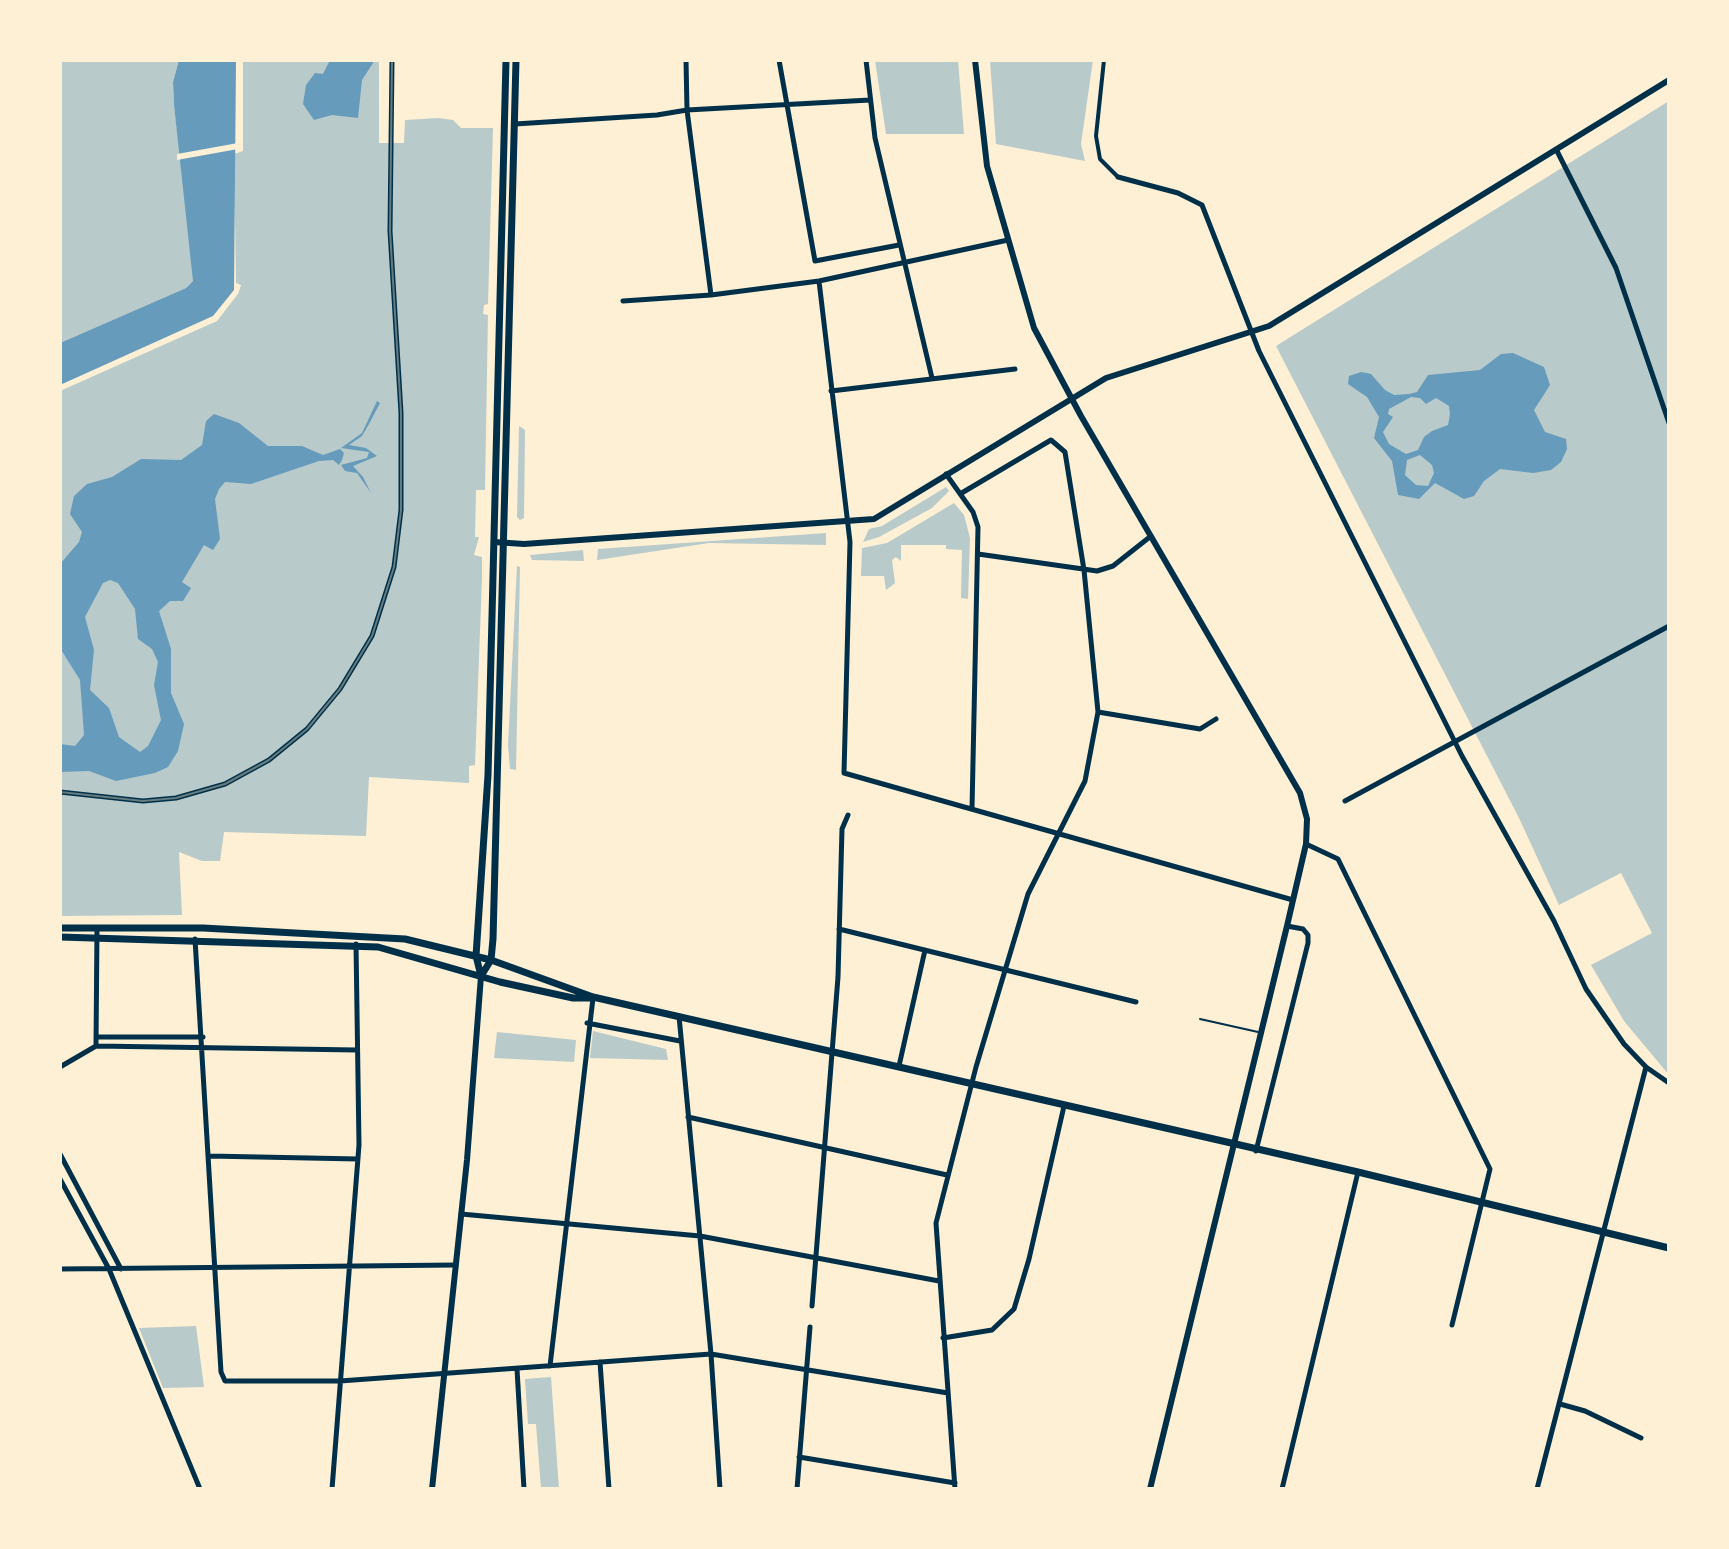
<!DOCTYPE html>
<html>
<head>
<meta charset="utf-8">
<style>
  body { margin:0 }
  #map { position:relative; width:1729px; height:1549px; overflow:hidden; background:#fdf0d5; font-family:"IBM Plex Serif",serif }
  canvas { display:block }
  .frame { position:absolute; inset:0; border:62px solid #fdf0d5; pointer-events:none }
</style>
</head>
<body>
<div id="map">
<canvas width="1729" height="1549"></canvas>
<div class="frame"></div>
</div>
<script>
const context = document.querySelector('canvas').getContext('2d');
context.lineJoin = 'round';
function fillPath(path, color) { context.fillStyle = color; context.fill(path, 'evenodd'); }
const toPath = rows => new Path2D(rows.map(r => 'M' + r).join(''));
function stroke(path, color, width, dash) { context.strokeStyle = color; context.lineWidth = width; context.lineCap = dash ? 'butt' : 'round'; context.setLineDash(dash || []); context.stroke(path); }
const green = toPath([
  [60,60,179,60,173,82,174,105,194,271,193,281,186,288,60,343],
  [243,60,379,60,379,143,404,143,405,120,438,118,453,120,461,128,493,128,488,304,484,305,483,314,488,315,485,490,476,490,475,537,479,537,474,555,482,557,482,578,475,765,469,766,469,783,369,777,366,836,224,832,220,861,202,861,179,852,182,915,60,916,60,391,217,321,238,294,241,285,236,283,234,154,243,151],
  [875,60,958,60,964,134,886,134],
  [990,60,1093,60,1081,144,1085,161,996,144],
  [1669,101,1669,1075,1624,1021,1591,965,1652,933,1621,873,1559,905,1519,818,1276,346],
  [519,426,525,430,524,518,520,520,517,517],
  [946,487,949,491,932,508,879,537,863,542,869,529,882,526],
  [954,503,964,515,970,538,968,599,961,598,962,550,946,549,946,545,901,545,901,561,896,557,892,560,895,583,886,590,884,576,861,576,862,548,887,543],
  [826,533,826,545,709,543,597,560,598,549],
  [583,550,584,561,532,560,530,555],
  [517,566,520,567,516,770,510,769,508,745],
  [593,1031,666,1049,668,1060,590,1058],
  [497,1032,576,1040,574,1062,494,1058],
  [196,1326,204,1387,163,1388,139,1328],
  [551,1377,559,1489,541,1489,536,1424,528,1424,525,1379]
]);
const water = toPath([
  [179,60,236,60,234,290,213,316,60,385,60,343,186,288,193,281,174,105,173,82],
  [330,60,375,60,362,80,358,118,332,115,314,120,303,104,306,85,315,73,323,74],
  [1513,353,1544,367,1550,385,1534,410,1545,432,1566,439,1567,449,1561,462,1551,470,1533,473,1500,469,1484,481,1474,496,1464,499,1435,483,1419,499,1398,495,1392,461,1374,438,1379,417,1367,397,1348,384,1349,376,1361,372,1371,374,1385,390,1394,395,1409,394,1417,392,1428,375,1480,370,1501,354],
  [1411,397,1420,398,1426,404,1436,398,1449,406,1450,414,1448,425,1432,431,1424,437,1418,450,1406,454,1389,444,1383,432,1393,417,1388,414,1389,409],
  [1420,455,1432,465,1434,473,1428,486,1416,485,1405,475,1407,460],
  [377,401,380,403,369,424,362,436,349,445,366,448,377,456,353,466,363,477,371,493,357,473,345,471,341,465,367,458,369,452,341,448,362,433],
  [214,414,239,423,268,446,302,446,323,455,340,449,344,453,342,460,339,465,333,460,319,461,251,484,225,482,219,489,215,499,220,539,213,550,204,545,182,582,191,588,183,601,170,601,159,611,171,649,171,693,184,724,178,751,168,767,155,773,116,781,89,771,60,772,60,744,75,746,84,735,80,680,60,648,60,564,79,542,82,532,70,514,74,496,87,484,112,477,141,459,181,460,202,445,206,421],
  [110,580,118,583,135,609,138,639,152,649,158,662,154,685,161,720,148,746,140,752,119,737,109,708,90,690,94,650,85,617,103,583]
]);
const pier = toPath([
  [238,143,238,149,177,160,177,154]
]);
const service = toPath([
  [1200,1019,1258,1032]
]);
const pedestrian = toPath([
  [1104,60,1096,136,1100,159,1118,177]
]);
const minor = toPath([
  [686,60,687,110,711,295],
  [779,60,815,261,899,245],
  [866,60,875,138,932,378],
  [515,124,657,115,687,110,870,100],
  [1557,151,1616,268,1669,423],
  [1118,177,1178,193,1202,205,1259,351,1462,756,1554,921,1586,989,1624,1044,1646,1067,1669,1083],
  [819,281,850,542,844,773,1293,900],
  [623,301,711,295,819,281,1008,240],
  [831,391,1015,369],
  [946,474,973,512,978,527,972,809],
  [978,554,1097,571,1113,566,1151,536],
  [1098,712,1200,729,1216,719],
  [60,792,143,801,176,798,225,784,269,760,307,729,340,689,372,636,394,567,401,510,401,413,390,231,392,60],
  [1345,801,1669,626],
  [1306,844,1338,859,1490,1169,1452,1325],
  [839,929,1136,1002],
  [195,939,221,1372,225,1381,340,1381,711,1354,948,1393],
  [679,1016,711,1354,720,1489],
  [587,1023,680,1041],
  [96,1037,203,1037],
  [96,1046,97,928],
  [899,1066,925,950],
  [60,1067,96,1046,357,1050],
  [688,1117,947,1175],
  [1256,1151,1308,943,1308,935,1303,929,1287,926],
  [60,1154,121,1269],
  [209,1156,358,1159],
  [60,1179,109,1269,200,1489],
  [461,1214,700,1236,939,1281],
  [60,1269,456,1265],
  [812,1306,838,977,842,829,848,815],
  [943,1338,992,1330,1014,1309,1029,1259,1064,1106],
  [600,1362,609,1489],
  [550,1366,593,998],
  [517,1369,524,1489],
  [1560,1404,1585,1411,1641,1438],
  [799,1457,955,1483],
  [332,1489,359,1145,356,944],
  [797,1489,810,1327],
  [955,1489,936,1223,976,1067,1028,894,1085,781,1098,712,1084,570,1065,452,1051,440,960,494],
  [1282,1489,1358,1172],
  [1537,1489,1646,1067]
]);
const tertiary = toPath([
  [975,60,987,166,1034,328,1081,416,1300,793,1307,819,1306,844,1287,926,1150,1489],
  [494,542,524,544,874,519,1106,378,1269,326,1669,80],
  [432,1489,467,1160,481,976]
]);
const secondary = toPath([
  [60,928,203,928,405,939,491,960,593,997,1358,1172,1669,1248],
  [60,937,378,947,500,982,573,998,590,998],
  [481,976,491,960,493,939,516,60],
  [481,976,476,956,488,775,506,60]
]);
const tram = toPath([
  [60,792,143,801,176,798,225,784,269,760,307,729,340,689,372,636,394,567,401,510,401,413,390,231,392,60]
]);
fillPath(green, '#b9caca');
fillPath(water, '#669bbc');
fillPath(pier, '#fdf0d5');
stroke(service, '#003049', 2);
stroke(pedestrian, '#003049', 4);
stroke(minor, '#003049', 5);
stroke(tertiary, '#003049', 6);
stroke(secondary, '#003049', 7);
stroke(tram, '#657d81', 2);
</script>
</body>
</html>
